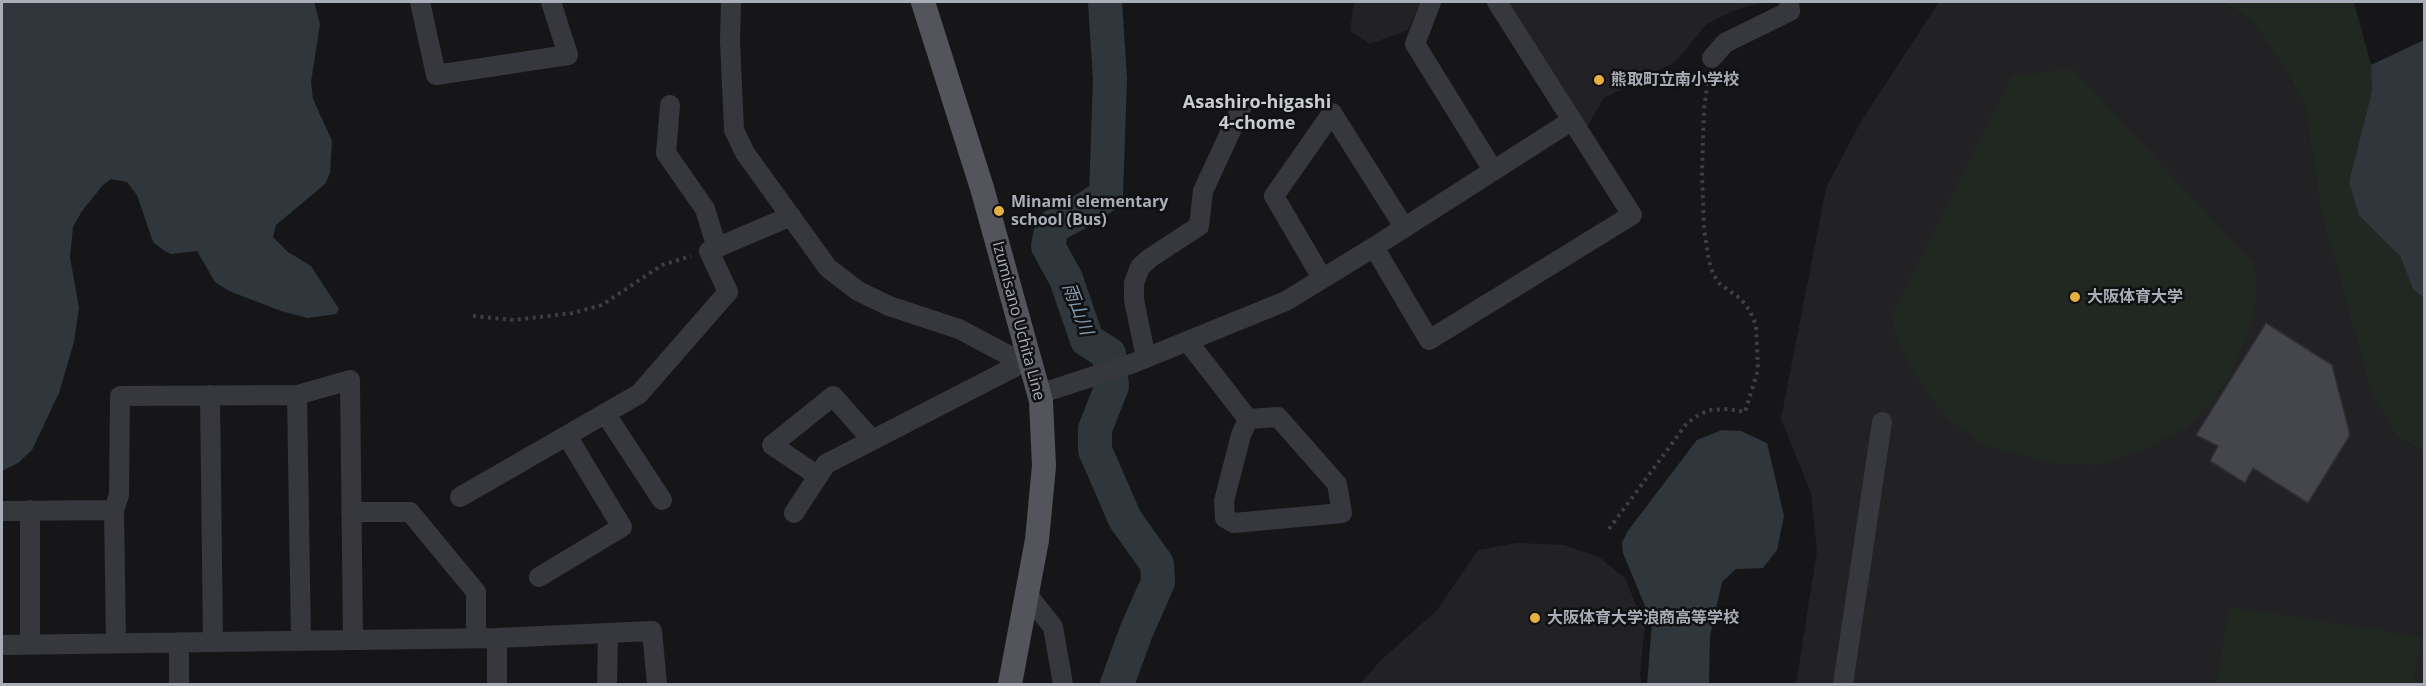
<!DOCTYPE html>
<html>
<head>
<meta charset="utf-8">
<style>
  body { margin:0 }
  #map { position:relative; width:2426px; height:686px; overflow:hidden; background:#161618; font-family:"Open Sans",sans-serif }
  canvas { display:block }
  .frame { position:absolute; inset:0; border:3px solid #a9adb7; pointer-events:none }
</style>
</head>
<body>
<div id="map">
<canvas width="2426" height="686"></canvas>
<div class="frame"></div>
</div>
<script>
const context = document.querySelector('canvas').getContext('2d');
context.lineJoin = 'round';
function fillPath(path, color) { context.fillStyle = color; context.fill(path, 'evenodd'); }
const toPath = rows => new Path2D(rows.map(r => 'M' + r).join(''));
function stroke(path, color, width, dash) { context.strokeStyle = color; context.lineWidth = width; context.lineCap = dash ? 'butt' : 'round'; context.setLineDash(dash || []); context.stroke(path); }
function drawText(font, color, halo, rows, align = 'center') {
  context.font = font + ' "Open Sans","Noto Sans JP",sans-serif'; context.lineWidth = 5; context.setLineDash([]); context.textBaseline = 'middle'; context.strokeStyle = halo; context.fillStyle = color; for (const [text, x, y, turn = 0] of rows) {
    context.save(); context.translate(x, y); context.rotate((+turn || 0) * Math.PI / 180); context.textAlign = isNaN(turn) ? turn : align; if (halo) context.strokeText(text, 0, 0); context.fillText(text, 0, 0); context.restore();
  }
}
const built = toPath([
  [1354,2,1420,2,1408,30,1370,44,1350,31],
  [1509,2,1764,2,1735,10,1707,24,1675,62,1604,98,1587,127],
  [1939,2,2223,2,2252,20,2284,67,2305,105,2320,206,2397,436,2424,452,2424,684,1796,684,1817,551,1811,493,1781,419,1826,188,1860,123],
  [1517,543,1564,545,1599,557,1625,578,1645,626,1640,673,1641,684,1360,684,1381,660,1437,610,1478,550]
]);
const green = toPath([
  [2223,2,2354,2,2371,65,2372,91,2349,182,2388,243,2400,256,2413,289,2424,298,2424,452,2397,436,2371,389,2320,206,2305,105,2284,67,2252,20],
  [2072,69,2255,266,2256,302,2250,329,2229,378,2208,406,2187,427,2147,448,2096,465,2052,463,1985,445,1950,420,1926,391,1898,344,1892,315,2012,76],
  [2229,607,2421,637,2413,684,2217,684]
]);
const water = toPath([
  [2,2,314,2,320,24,311,82,313,99,332,141,330,173,325,184,276,225,273,237,288,252,311,266,339,309,336,314,308,318,281,311,229,291,215,282,197,251,171,254,163,250,153,242,137,195,127,182,111,179,103,185,82,211,73,227,70,257,79,308,74,342,59,393,32,450,18,463,2,471],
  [2424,40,2424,298,2413,289,2400,256,2359,215,2349,182,2372,91,2371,65],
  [1722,430,1741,431,1767,443,1784,516,1777,550,1763,568,1736,569,1722,582,1710,636,1709,684,1647,684,1652,623,1623,553,1622,543,1627,532,1697,440]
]);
const river = toPath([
  [1105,2,1110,79,1106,195,1087,208,1052,227,1048,246,1066,279,1087,340,1109,354,1112,386,1095,429,1095,450,1125,519,1157,564,1158,582,1136,632,1117,684]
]);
const building = toPath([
  [2266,323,2332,365,2350,435,2308,503,2253,468,2245,483,2210,461,2218,446,2196,435,2266,323]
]);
const path = toPath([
  [473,316,514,320,573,313,602,305,662,265,691,256],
  [1609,529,1687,423,1700,414,1711,410,1728,409,1745,412,1758,370,1756,325,1750,311,1741,299,1720,284,1713,274,1709,261,1704,229,1702,173,1704,109,1709,74]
]);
const minor = toPath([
  [420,2,436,75,568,55,551,2],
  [731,2,730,41,734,130,745,153,828,268,858,291,889,306,959,329,1008,355,1032,363],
  [1431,2,1415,44,1493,170],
  [1712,58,1725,43,1790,11,1789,2],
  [670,105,666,153,705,209,717,248],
  [1374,247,1429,340,1632,215,1497,2],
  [1322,278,1274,196,1332,113,1404,227],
  [1188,342,1248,419,1241,435,1224,501,1225,518,1234,523,1342,513,1337,484,1278,417,1248,419],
  [1146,358,1134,300,1134,283,1140,267,1150,258,1199,226,1203,191,1241,109],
  [1039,394,1131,364,1286,301,1374,247,1571,121],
  [210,395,213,642],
  [297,395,301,641],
  [605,413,662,500],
  [818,476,772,445,833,396,872,440],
  [460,497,639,394,728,292,709,251,791,216],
  [30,510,30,644],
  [114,510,119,495,120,396,297,395,350,380,353,640],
  [2,511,114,510,116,643],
  [351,512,410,512,476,592,476,638],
  [794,513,826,464,1026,361],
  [539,577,622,527,567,436],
  [1027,594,1053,627,1063,684],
  [497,638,497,684],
  [2,645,497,638,652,631,657,684],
  [179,684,179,642],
  [607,684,608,633],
  [1843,684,1882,422]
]);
const major = toPath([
  [923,2,982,188,1041,401,1044,466,1037,540,1010,684]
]);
const markers = [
  [1599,80,6,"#e6b140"],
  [999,211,6,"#e6b140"],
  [2075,297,6,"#e6b140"],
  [1535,618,6,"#e6b140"]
];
const poiNames = [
  ["熊取町立南小学校",1611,80],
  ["Minami elementary",1011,202],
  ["school (Bus)",1011,220],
  ["大阪体育大学",2087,297],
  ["大阪体育大学浪商高等学校",1547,618]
];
const streetNames = [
  ["Izumisano Uchita Line",1018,321,75]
];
const neighbourhoodNames = [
  ["Asashiro-higashi",1257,103],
  ["4-chome",1257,124]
];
const waterNames = [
  ["雨山川",1077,309,69]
];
fillPath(built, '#222225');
fillPath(green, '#212822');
fillPath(water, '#2f373d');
stroke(river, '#2f373d', 34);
fillPath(building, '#45464b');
stroke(building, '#303034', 1.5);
stroke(path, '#3e3f44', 4, [3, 4.5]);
stroke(minor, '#37383d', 20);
stroke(major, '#54555c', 24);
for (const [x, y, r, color] of markers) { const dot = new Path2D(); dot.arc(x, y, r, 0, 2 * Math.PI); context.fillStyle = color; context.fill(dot); stroke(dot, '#111113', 2); }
drawText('bold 16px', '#a9adb7', '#111113', poiNames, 'left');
drawText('16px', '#a9adb7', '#111113', streetNames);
drawText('bold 18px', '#caccd3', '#111113', neighbourhoodNames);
drawText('italic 18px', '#829ab0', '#111113', waterNames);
</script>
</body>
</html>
